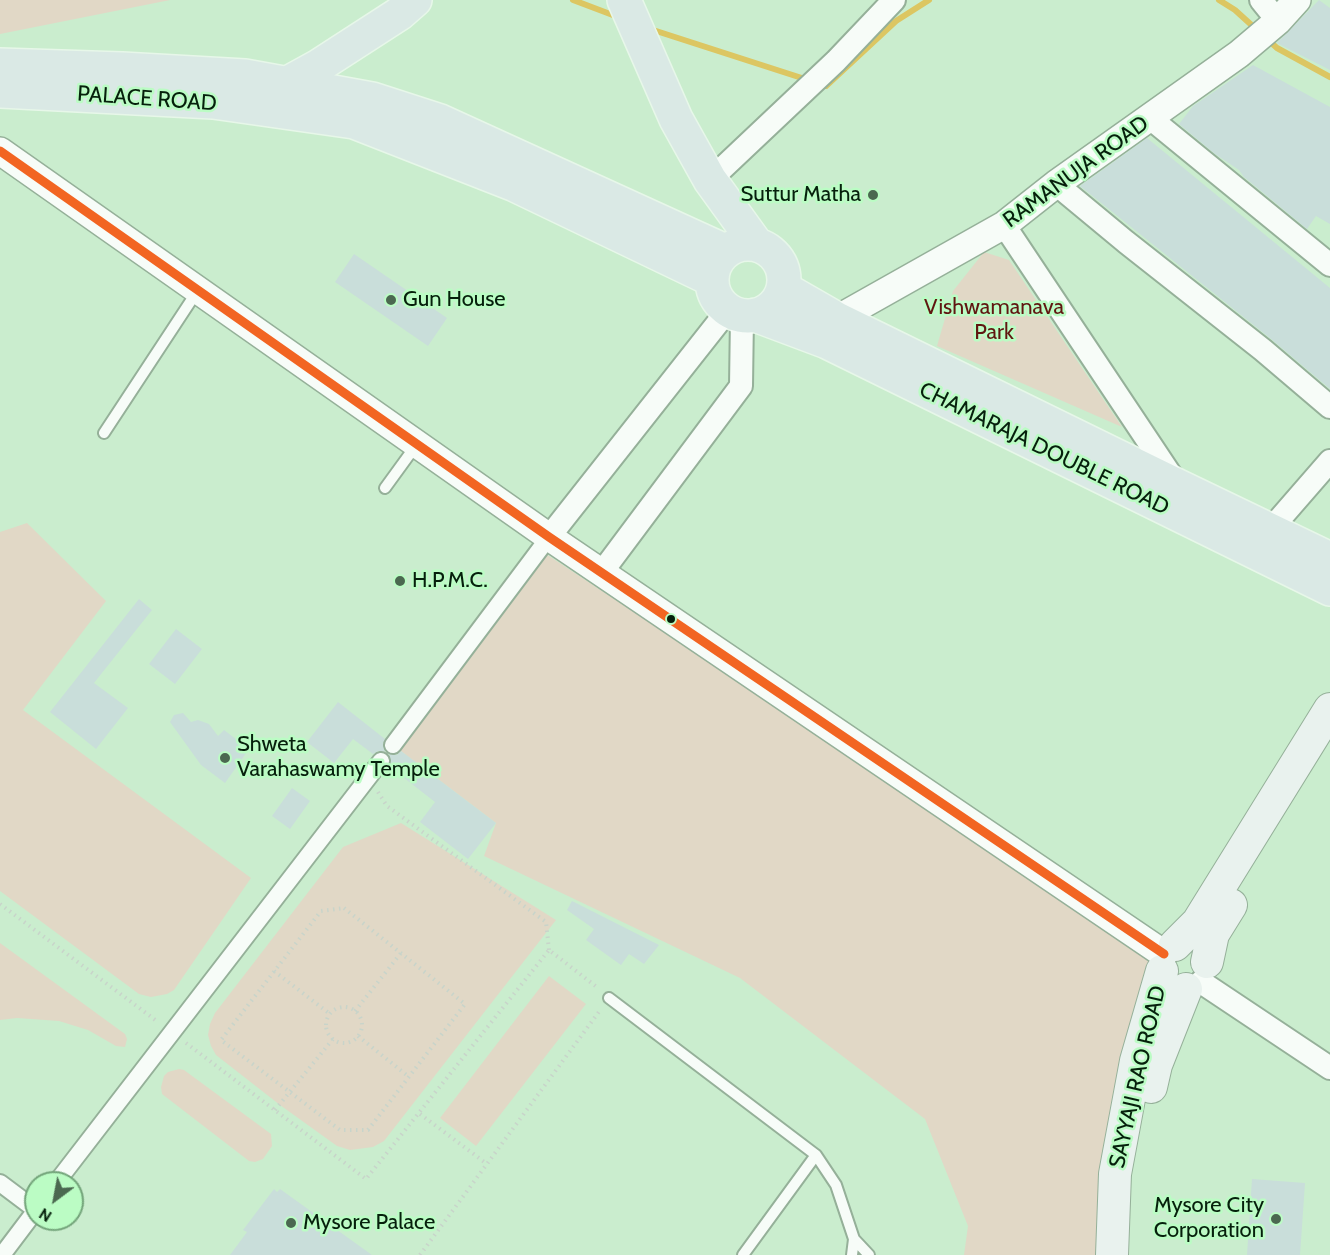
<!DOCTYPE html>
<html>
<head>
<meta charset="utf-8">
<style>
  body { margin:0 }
  #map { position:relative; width:1330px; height:1255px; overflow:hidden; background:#caedce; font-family:Cabin,sans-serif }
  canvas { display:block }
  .north { position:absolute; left:24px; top:1171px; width:60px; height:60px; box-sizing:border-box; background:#bbfcc4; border:2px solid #73a47a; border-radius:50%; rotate:212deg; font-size:16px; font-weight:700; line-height:24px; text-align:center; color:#06200c }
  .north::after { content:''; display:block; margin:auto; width:21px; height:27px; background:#4b6850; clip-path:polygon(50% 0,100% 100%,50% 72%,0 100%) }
</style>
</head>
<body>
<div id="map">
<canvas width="1330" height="1255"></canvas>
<div class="north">N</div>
</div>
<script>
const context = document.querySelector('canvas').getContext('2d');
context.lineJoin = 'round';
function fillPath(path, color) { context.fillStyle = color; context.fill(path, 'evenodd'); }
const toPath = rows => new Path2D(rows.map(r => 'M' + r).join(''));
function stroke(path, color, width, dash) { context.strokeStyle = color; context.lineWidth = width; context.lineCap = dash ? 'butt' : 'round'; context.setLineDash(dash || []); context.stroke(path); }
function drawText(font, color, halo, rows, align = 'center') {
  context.font = font + ' Cabin,sans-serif'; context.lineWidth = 5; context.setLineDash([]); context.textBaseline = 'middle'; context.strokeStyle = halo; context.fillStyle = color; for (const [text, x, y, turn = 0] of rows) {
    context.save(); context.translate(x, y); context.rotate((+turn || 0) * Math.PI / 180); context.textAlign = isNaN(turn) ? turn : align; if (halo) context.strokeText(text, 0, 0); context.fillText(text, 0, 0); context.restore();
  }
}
const green = toPath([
  [0,0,170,0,0,34],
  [984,252,1009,260,1122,427,937,346,953,291],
  [27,523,106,601,23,710,251,878,174,990,167,994,151,997,139,994,0,891,0,532],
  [543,552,1162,960,1114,1255,964,1255,968,1226,925,1119,740,978,484,856,496,823,393,745],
  [401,823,556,920,384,1141,373,1147,350,1150,337,1146,280,1105,216,1055,211,1046,208,1035,210,1024,215,1013,343,847],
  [0,943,125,1034,127,1039,125,1047,116,1046,88,1030,59,1021,17,1018,0,1020],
  [549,976,586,1004,476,1146,440,1118],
  [179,1069,184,1070,271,1134,272,1146,263,1159,255,1162,249,1161,162,1094,161,1087,164,1076,168,1072]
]);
const stream = toPath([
  [573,0,618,17],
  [1219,0,1235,10,1257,30],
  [650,29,808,80],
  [1267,39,1277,48,1330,77],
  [821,84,826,86,896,21,929,0]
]);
const building = toPath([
  [1319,0,1330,8,1330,70,1277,43],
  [1253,65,1330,107,1330,224,1316,216,1307,229,1244,177,1239,170,1215,154,1179,124,1193,106],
  [1147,138,1330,288,1330,389,1271,339,1080,186],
  [354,254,447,318,428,346,335,282],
  [139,599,152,610,94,683,128,708,96,749,50,712],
  [176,629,202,649,175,684,149,664],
  [338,702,385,739,383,744,385,752,378,751,373,754,353,739,334,763,307,742],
  [183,713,191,722,198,720,209,724,218,736,224,730,249,749,225,783,201,765,170,722,174,715],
  [401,751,496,823,468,859,420,822,435,802,390,767,391,762,389,754,397,755],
  [292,788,310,801,290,829,272,816],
  [572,901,659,945,644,964,629,954,621,965,586,940,594,929,567,910],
  [1252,1179,1305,1183,1300,1255,1247,1255],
  [274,1189,277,1192,280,1189,372,1255,230,1255,247,1232,243,1230]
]);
const path = toPath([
  [378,792,387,806,546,922,549,950],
  [0,904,158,1022],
  [344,908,465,1004,368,1130,340,1130,221,1040,321,911,344,908],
  [274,971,330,1014],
  '326 1025a18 18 0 1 1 36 0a18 18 0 1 1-36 0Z',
  [355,1011,401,953],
  [358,1036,409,1077],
  [186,1043,366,1179,549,950,598,988],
  [275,1110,333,1039],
  [420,1114,487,1164],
  [420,1255,601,1009]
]);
const service = toPath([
  [104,433,198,290],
  [385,488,417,444],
  [609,998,816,1155,836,1185,854,1239,869,1255],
  [743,1255,816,1155],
  [852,1255,854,1239]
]);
const pedestrian = toPath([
  [393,745,549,537],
  [0,1183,36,1210],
  [56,1183,381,761],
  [2,1255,36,1210]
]);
const minor = toPath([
  [1261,0,1278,21],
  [1150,118,1330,265],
  [710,180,836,61,894,0],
  [1056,184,1126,242,1263,350,1330,407],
  [1004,225,1176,483],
  [1270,530,1330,461],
  [549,537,728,310],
  [602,572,741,386,742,316],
  [1201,982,1330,1068]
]);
const tertiary = toPath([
  [0,151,549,537,1164,954],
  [837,319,1004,225,1056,184,1239,54,1278,21,1297,0]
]);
const secondary = toPath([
  [1175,945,1198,922,1330,709],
  [1207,962,1213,934,1231,905],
  [1151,1087,1156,1065,1186,989],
  [1112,1255,1115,1174,1136,1061,1162,971]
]);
const primary = toPath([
  [624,0,676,119,710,180,757,245],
  [0,65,122,69,245,76,372,99,440,121,725,251],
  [286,84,317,67,399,14,415,0],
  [0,91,213,102,354,122,515,185,711,279],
  '712 280a36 36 0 1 1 72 0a36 36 0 1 1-72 0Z',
  [783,288,837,319,1178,486,1330,559],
  [755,315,827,342,1330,589]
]);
const bus1 = toPath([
  [0,151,549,537,1164,954]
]);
const markers = [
  [873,195,6,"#4b6850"],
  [391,300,6,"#4b6850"],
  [400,581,6,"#4b6850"],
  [671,619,5,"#06200c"],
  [225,758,6,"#4b6850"],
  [1276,1219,6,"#4b6850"],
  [291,1223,6,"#4b6850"]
];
const streetNames = [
  ["PALACE ROAD",147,99,4],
  ["RAMANUJA ROAD",1076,172,-36],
  ["CHAMARAJA DOUBLE ROAD",1044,449,26],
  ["SAYYAJI RAO ROAD",1138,1077,-77]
];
const poiNames = [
  ["Suttur Matha",861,195,"right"],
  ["Gun House",403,300],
  ["H.P.M.C.",412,581],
  ["Shweta",237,745],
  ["Varahaswamy Temple",237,770],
  ["Mysore City",1264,1206,"right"],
  ["Corporation",1264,1231,"right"],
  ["Mysore Palace",303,1223]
];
const parkNames = [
  ["Vishwamanava",994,308],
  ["Park",994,333]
];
fillPath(green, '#e1d8c6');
stroke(stream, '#dcc662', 6);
fillPath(building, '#c9deda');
stroke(service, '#95b099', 14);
stroke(pedestrian, '#95b099', 20);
stroke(minor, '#95b099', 26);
stroke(tertiary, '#95b099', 30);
stroke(secondary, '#95b099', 34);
stroke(primary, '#e7f7e9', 36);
stroke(path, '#c8d4ca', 4, [1.5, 4.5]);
stroke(service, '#f7fcf8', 10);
stroke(pedestrian, '#f7fcf8', 16);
stroke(minor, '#f7fcf8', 22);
stroke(tertiary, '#f7fcf8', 27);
stroke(secondary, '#e9f2ee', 32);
stroke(primary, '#dae9e5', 33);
stroke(bus1, '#f26522', 9);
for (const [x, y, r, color] of markers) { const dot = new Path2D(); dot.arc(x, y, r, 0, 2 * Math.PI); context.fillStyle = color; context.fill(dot); stroke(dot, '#bbfcc4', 2); }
drawText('22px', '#06200c', '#bbfcc4', streetNames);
drawText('22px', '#06200c', '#bbfcc4', poiNames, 'left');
drawText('22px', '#601611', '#bbfcc4', parkNames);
</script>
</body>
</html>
